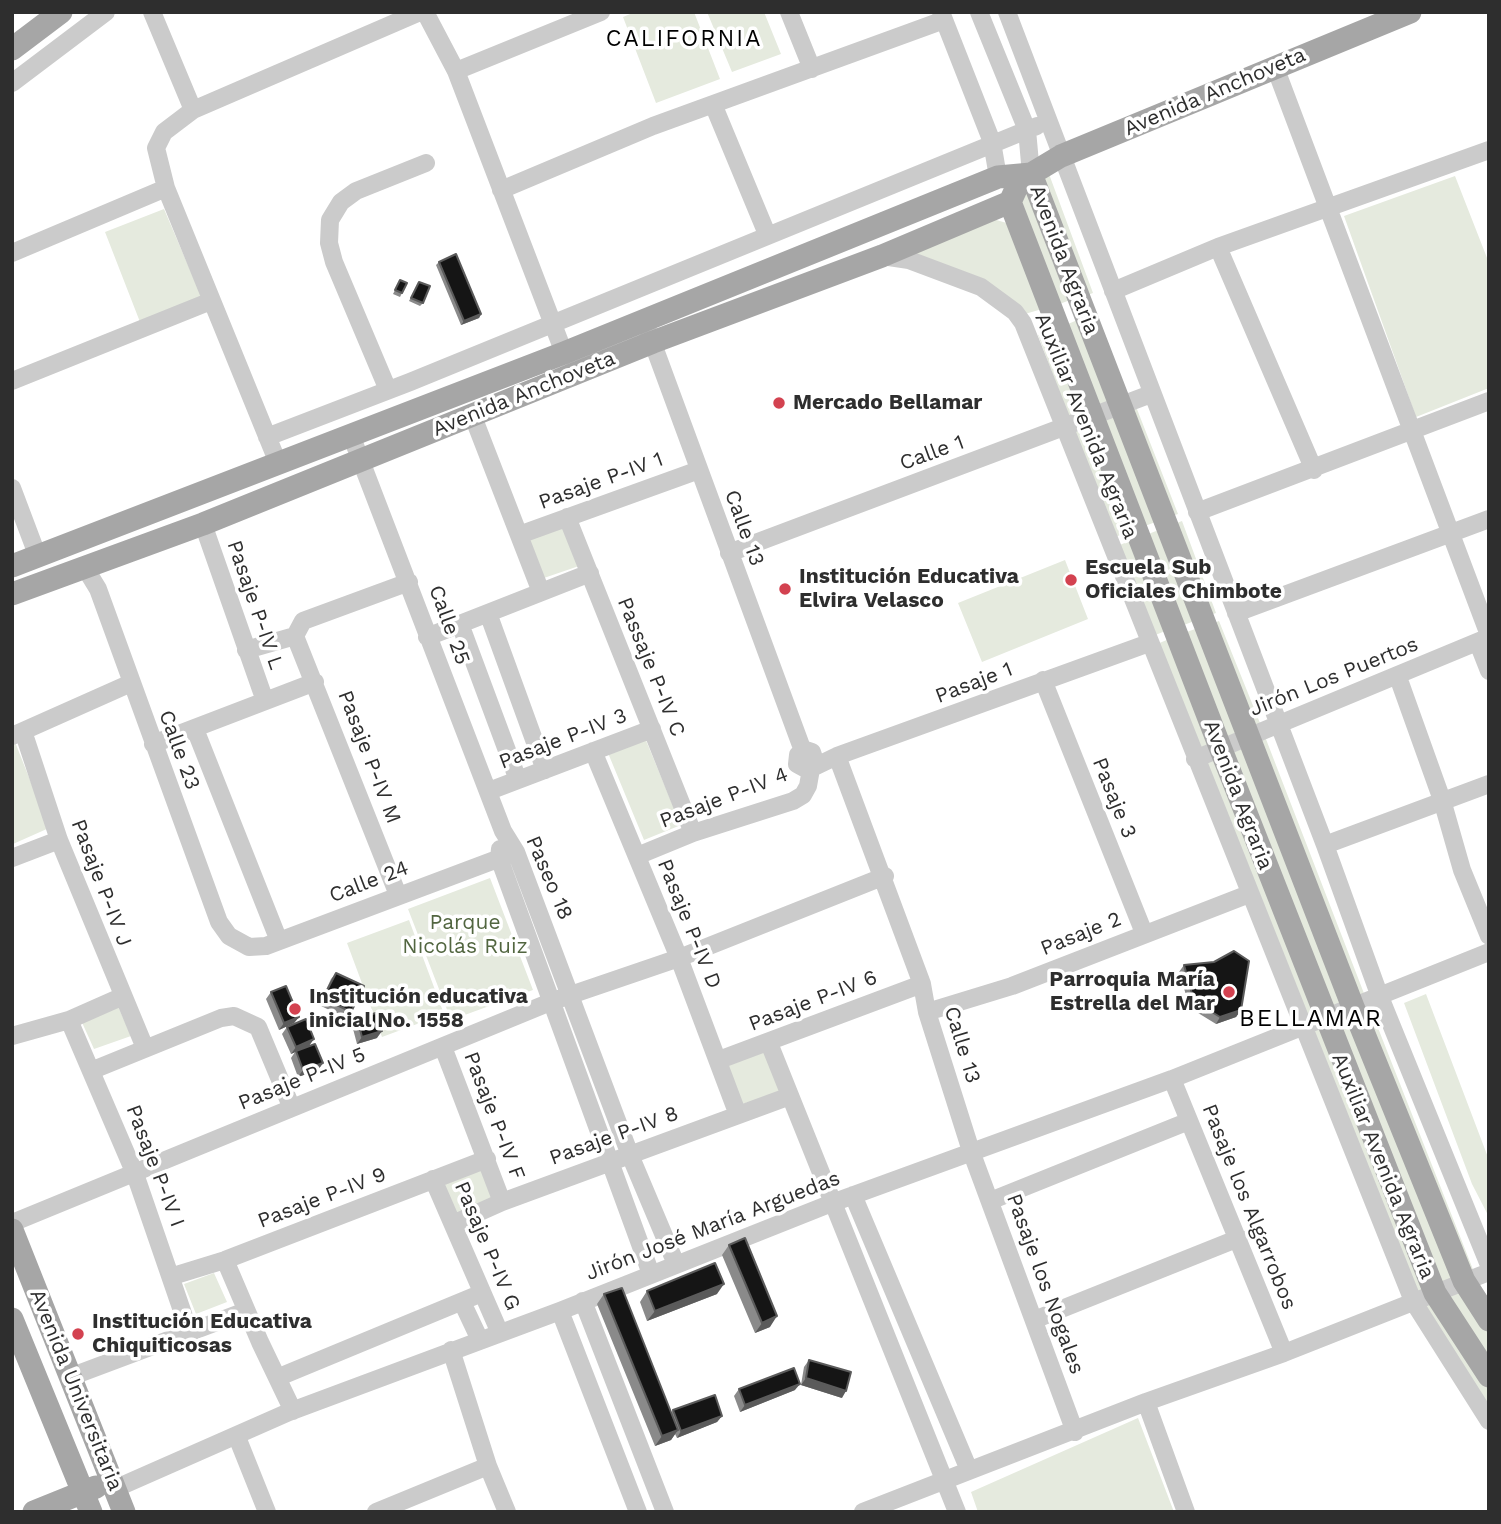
<!DOCTYPE html>
<html>
<head>
<meta charset="utf-8">
<style>
  body { margin:0 }
  #map { position:relative; width:1501px; height:1524px; overflow:hidden; background:#fff; font-family:"Work Sans",sans-serif }
  canvas { display:block }
  .frame { position:absolute; inset:0; border:14px solid #2e2e2e; pointer-events:none }
</style>
</head>
<body>
<div id="map">
<canvas width="1501" height="1524"></canvas>
<div class="frame"></div>
</div>
<script>
const context = document.querySelector('canvas').getContext('2d');
context.lineJoin = 'round';
function fillPath(path, color) { context.fillStyle = color; context.fill(path, 'evenodd'); }
const toPath = rows => new Path2D(rows.map(r => 'M' + r).join(''));
function stroke(path, color, width, dash) { context.strokeStyle = color; context.lineWidth = width; context.lineCap = dash ? 'butt' : 'round'; context.setLineDash(dash || []); context.stroke(path); }
function drawText(font, color, halo, rows, align = 'center') {
  context.font = font + ' "Work Sans",sans-serif'; context.lineWidth = 7; context.setLineDash([]); context.textBaseline = 'middle'; context.strokeStyle = halo; context.fillStyle = color; for (const [text, x, y, turn = 0] of rows) {
    context.save(); context.translate(x, y); context.rotate((+turn || 0) * Math.PI / 180); context.textAlign = isNaN(turn) ? turn : align; if (halo) context.strokeText(text, 0, 0); context.fillText(text, 0, 0); context.restore();
  }
}
const green = toPath([
  [635,12,694,12,720,79,656,103,623,17],
  [707,12,764,12,781,54,732,72],
  [1049,174,1093,293,1079,298,1035,179],
  [1455,176,1489,263,1489,388,1416,417,1344,216],
  [1024,183,1073,299,1054,306,1017,198],
  [164,209,202,298,140,322,105,232],
  [993,219,1010,224,1042,309,1025,314,905,256],
  [1080,319,1111,402,1095,408,1063,326],
  [1053,329,1084,413,1069,418,1038,335],
  [1135,404,1178,514,1166,518,1123,409],
  [1116,413,1158,521,1140,528,1097,420],
  [1088,425,1131,531,1115,537,1073,432],
  [1182,521,1216,613,1204,617,1169,526],
  [563,527,579,566,541,579,525,540],
  [1164,528,1197,620,1176,628,1143,536],
  [1135,539,1170,629,1153,636,1117,546],
  [1065,560,1088,619,982,662,958,603],
  [1219,621,1262,728,1249,733,1206,626],
  [1201,627,1244,735,1221,744,1178,635],
  [1174,637,1216,746,1198,753,1157,644],
  [1264,734,1365,996,1353,1000,1252,738],
  [645,738,681,825,644,840,608,753],
  [15,742,49,828,13,844,12,743],
  [1246,742,1349,1004,1327,1012,1224,750],
  [1218,751,1321,1013,1303,1020,1200,758],
  [490,878,533,990,451,1020,408,909],
  [409,920,444,1014,382,1037,347,943],
  [1426,994,1489,1160,1489,1217,1472,1184,1404,1003],
  [117,1004,131,1036,94,1049,80,1018],
  [1369,1005,1474,1272,1464,1276,1357,1010],
  [1353,1011,1459,1278,1436,1287,1330,1019],
  [1324,1022,1431,1290,1415,1296,1306,1030],
  [764,1052,781,1093,742,1104,728,1064],
  [480,1166,495,1199,455,1214,442,1182],
  [214,1273,227,1302,196,1314,184,1284],
  [1466,1289,1489,1325,1489,1370,1442,1297],
  [1436,1300,1489,1383,1489,1414,1420,1306],
  [1138,1418,1174,1512,978,1512,971,1492]
]);
const minor = toPath([
  [152,12,193,110],
  [425,12,456,71,564,353],
  [789,12,812,69],
  [941,12,992,142,998,177],
  [1007,12,1325,845,1380,997,1489,1265],
  [1275,67,1489,635],
  [456,71,601,12],
  [12,83,106,12],
  [713,104,767,234],
  [1031,174,1027,130,1037,126],
  [501,190,653,126,944,20],
  [1218,247,1314,470],
  [12,253,166,188],
  [882,256,909,260,981,287,1015,312,1023,323,1413,1301,1489,1421],
  [1113,291,1218,247,1489,150],
  [649,333,803,751],
  [12,381,211,301],
  [388,390,334,262,329,243,330,220,341,202,356,191,426,163],
  [472,414,541,592],
  [351,435,503,831,516,852,630,1155,676,1264],
  [267,437,410,382,1027,130,979,12],
  [278,463,166,188,156,148,164,132,193,110,420,12],
  [12,488,38,557],
  [1197,512,1489,401],
  [567,517,693,833],
  [203,524,265,701],
  [519,535,699,470],
  [729,553,1151,394],
  [84,566,98,589,219,922,229,936,249,947,266,946,516,852],
  [488,613,545,770],
  [1236,613,1489,519],
  [460,624,518,780],
  [295,636,398,895],
  [427,637,590,573],
  [1478,643,1489,671],
  [246,650,295,636,303,621,409,582],
  [1398,677,1442,800,1462,870,1489,936],
  [1043,680,1144,933],
  [195,729,279,941],
  [23,731,59,840,145,1048],
  [12,736,131,683],
  [153,744,315,682],
  [593,751,679,958,738,1115],
  [837,756,922,984,927,1012,971,1151,1075,1432],
  [1195,759,1489,637],
  [816,764,812,752,806,750,798,755,797,764,808,770,837,756,1149,643],
  [489,791,652,729],
  [1325,845,1489,784],
  [500,849,499,858,651,1274],
  [637,856,693,833,793,801,803,795,808,786,811,769],
  [12,858,59,840],
  [927,1012,1012,986,1249,894],
  [69,1020,135,1174,189,1331],
  [12,1036,69,1020,121,997],
  [769,1043,957,1512],
  [443,1047,502,1202],
  [719,1060,922,984],
  [93,1070,221,1018,234,1016,258,1027,291,1106],
  [1172,1079,1284,1353],
  [433,1179,499,1331],
  [853,1195,969,1470],
  [990,1201,1189,1121],
  [12,1223,553,1001,679,958,885,876],
  [455,1223,502,1202,790,1096],
  [225,1260,260,1342,293,1411],
  [173,1276,225,1260,487,1159],
  [583,1301,665,1512],
  [462,1302,479,1338],
  [560,1311,638,1512],
  [1034,1320,1239,1238],
  [451,1350,488,1466,507,1512],
  [70,1377,246,1311],
  [279,1377,482,1293],
  [1146,1402,1186,1512],
  [237,1437,267,1512],
  [121,1486,289,1412,560,1311,832,1203,1172,1079,1489,952],
  [376,1512,488,1466],
  [863,1512,1146,1402,1284,1353,1489,1272]
]);
const major = toPath([
  [12,49,61,12],
  [1031,174,1353,1007,1464,1281,1489,1320],
  [1010,202,1220,747,1435,1293,1489,1376],
  [12,566,564,353,998,177,1031,174,1061,156,1410,12],
  [12,594,203,524,653,342,882,256,1010,202,1016,189],
  [12,1230,124,1512],
  [12,1319,91,1512],
  [34,1512,96,1487]
]);
const wall = toPath([
  [439,262,481,314,479,318,461,325,436,265],
  [400,280,402,293,400,297,393,294],
  [419,282,423,303,420,306,409,301],
  [1184,965,1241,1010,1236,1017,1216,1024,1190,1008,1179,972],
  [336,973,351,1012,346,1018,319,1005,331,979],
  [271,992,299,1017,294,1023,279,1030,266,999],
  [357,1018,377,1038,357,1044,352,1025],
  [287,1027,309,1046,323,1063,318,1070,298,1077,291,1058,295,1052,291,1054,282,1034],
  [729,1245,770,1327,755,1333,722,1255],
  [647,1291,717,1294,647,1321,640,1302],
  [604,1294,671,1413,673,1410,722,1416,717,1422,677,1438,675,1434,671,1440,655,1446,597,1304],
  [809,1360,842,1398,801,1385,804,1367],
  [739,1389,795,1390,740,1412,734,1396]
]);
const shadedWall = toPath([
  [481,314,479,318,461,325,464,321],
  [1241,1010,1236,1017,1216,1024,1220,1017],
  [299,1017,294,1023,279,1030,284,1023],
  [382,1031,377,1038,357,1044,362,1037],
  [314,1039,309,1046,291,1054,296,1047],
  [323,1063,318,1070,298,1077,303,1070],
  [724,1284,717,1294,647,1321,655,1311],
  [777,1316,770,1327,755,1333,762,1323],
  [806,1378,846,1391,842,1398,801,1385],
  [800,1384,795,1390,740,1412,745,1405],
  [722,1416,717,1422,677,1438,681,1431],
  [678,1430,671,1440,655,1446,662,1436]
]);
const building = toPath([
  [456,254,481,314,464,321,439,262,456,254],
  [400,280,407,283,402,293,395,290,400,280],
  [419,282,430,286,423,303,411,298,419,282],
  [1234,951,1249,961,1241,1010,1220,1017,1194,1001,1184,965,1214,962,1234,951],
  [336,973,364,986,351,1012,323,998,336,973],
  [286,986,299,1017,284,1023,271,992,286,986],
  [376,1013,382,1031,362,1037,357,1018,376,1013],
  [306,1019,314,1039,296,1047,287,1027,306,1019],
  [315,1044,323,1063,303,1070,296,1051,315,1044],
  [745,1238,777,1316,762,1323,729,1245,745,1238],
  [715,1263,724,1284,655,1311,647,1291,715,1263],
  [622,1288,678,1430,662,1436,604,1294,622,1288],
  [809,1360,851,1372,846,1391,806,1378,809,1360],
  [794,1368,800,1384,745,1405,739,1389,794,1368],
  [715,1395,722,1416,681,1431,673,1410,715,1395]
]);
const markers = [
  [779,403,7,"#d34250"],
  [1071,580,7,"#d34250"],
  [785,589,7,"#d34250"],
  [1229,992,7,"#d34250"],
  [295,1009,7,"#d34250"],
  [78,1334,7,"#d34250"]
];
const streetNames = [
  ["Avenida Anchoveta",1215,92,-23],
  ["Avenida Agraria",1064,260,69],
  ["Avenida Anchoveta",524,394,-22],
  ["Auxiliar Avenida Agraria",1086,426,68],
  ["Calle 1",932,453,-20],
  ["Pasaje P-IV 1",601,481,-20],
  ["Calle 13",744,528,70],
  ["Pasaje P-IV L",255,605,71],
  ["Calle 25",449,625,70],
  ["Passaje P-IV C",651,667,68],
  ["Jirón Los Puertos",1334,677,-22],
  ["Pasaje 1",974,683,-21],
  ["Pasaje P-IV 3",563,739,-21],
  ["Calle 23",179,750,70],
  ["Pasaje P-IV M",369,757,69],
  ["Avenida Agraria",1238,795,69],
  ["Pasaje P-IV 4",724,798,-21],
  ["Pasaje 3",1114,798,68],
  ["Paseo 18",549,878,67],
  ["Calle 24",369,882,-21],
  ["Pasaje P-IV J",101,883,69],
  ["Pasaje P-IV D",689,924,68],
  ["Pasaje 2",1081,934,-22],
  ["Pasaje P-IV 6",813,1001,-21],
  ["Calle 13",962,1045,73],
  ["Pasaje P-IV 5",302,1079,-22],
  ["Pasaje P-IV F",494,1116,69],
  ["Pasaje P-IV 8",614,1136,-20],
  ["Pasaje P-IV I",155,1166,69],
  ["Auxiliar Avenida Agraria",1383,1166,68],
  ["Pasaje P-IV 9",322,1198,-21],
  ["Pasaje los Algarrobos",1249,1207,68],
  ["Jirón José María Arguedas",713,1226,-21],
  ["Pasaje P-IV G",487,1246,67],
  ["Pasaje los Nogales",1045,1284,70],
  ["Avenida Universitaria",76,1390,68]
];
const poiNames = [
  ["Mercado Bellamar",793,403],
  ["Escuela Sub",1085,568],
  ["Oficiales Chimbote",1085,592],
  ["Institución Educativa",799,577],
  ["Elvira Velasco",799,601],
  ["Parroquia María",1215,980,"right"],
  ["Estrella del Mar",1215,1004,"right"],
  ["Institución educativa",309,997],
  ["inicial No. 1558",309,1021],
  ["Institución Educativa",92,1322],
  ["Chiquiticosas",92,1346]
];
const parkNames = [
  ["Parque",465,923],
  ["Nicolás Ruiz",465,947]
];
const neighbourhoodNames = [
  ["CALIFORNIA",684,39]
];
const quarterNames = [
  ["BELLAMAR",1311,1019]
];
fillPath(green, '#e5eade');
stroke(minor, '#cbcbcb', 18);
stroke(major, '#a6a6a6', 23);
fillPath(wall, '#8a8a8a');
fillPath(shadedWall, '#5b5b5b');
fillPath(building, '#151515');
stroke(building, '#5b5b5b', 2);
for (const [x, y, r, color] of markers) { const dot = new Path2D(); dot.arc(x, y, r, 0, 2 * Math.PI); context.fillStyle = color; context.fill(dot); stroke(dot, '#fff', 2.5); }
drawText('21px', '#2e2e2e', '#fff', streetNames);
drawText('bold 21px', '#2e2e2e', '#fff', poiNames, 'left');
drawText('21px', '#526640', '#fff', parkNames);
context.letterSpacing = '2px';
drawText('23px', '#000', '#fff', neighbourhoodNames);
context.letterSpacing = '0px';
context.letterSpacing = '2px';
drawText('24px', '#000', '#fff', quarterNames);
context.letterSpacing = '0px';
</script>
</body>
</html>
